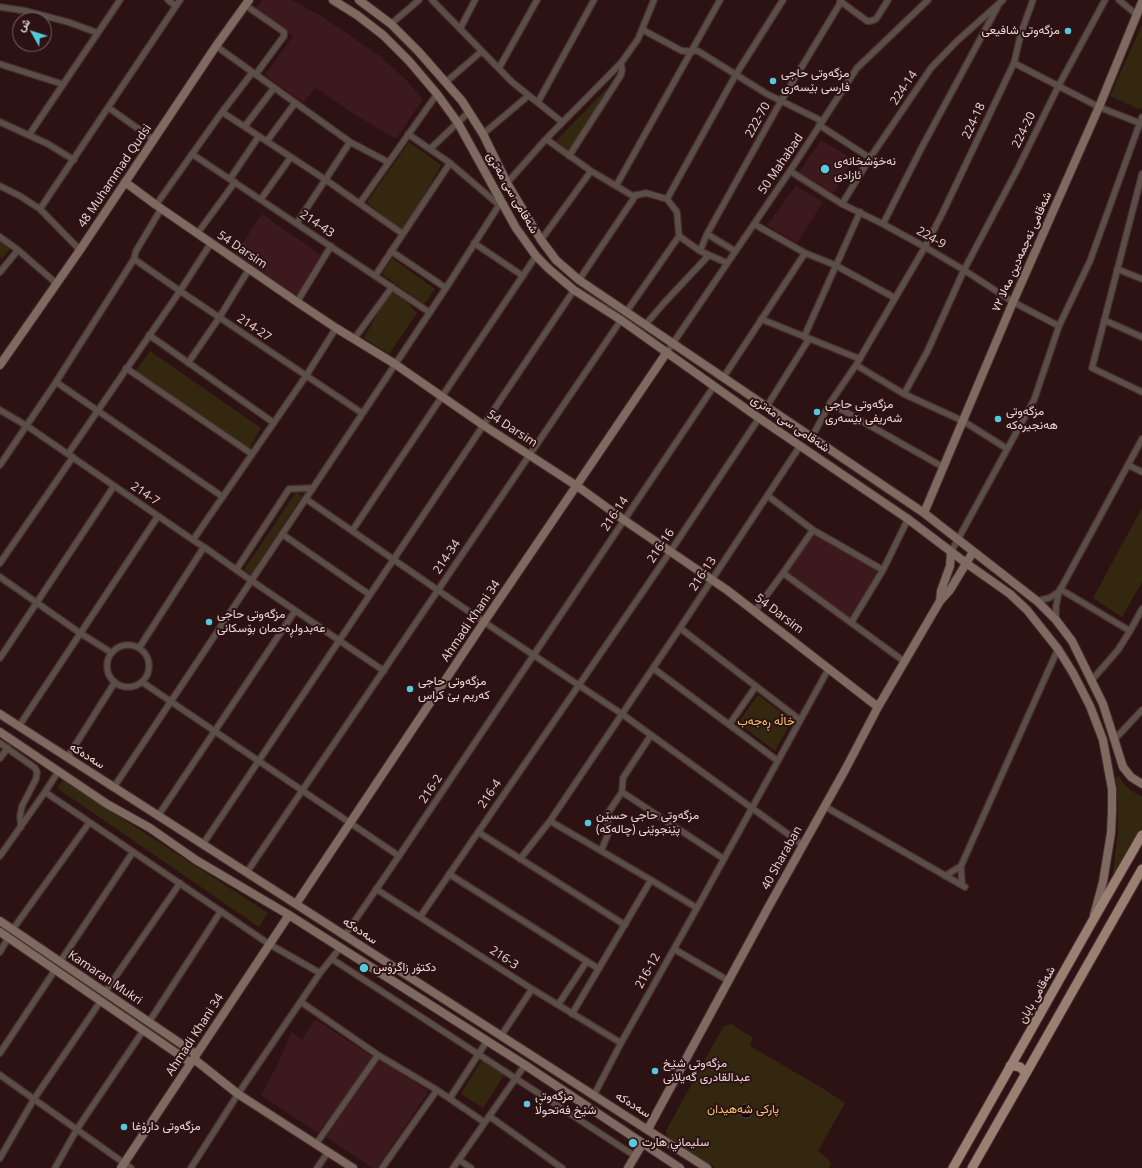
<!DOCTYPE html>
<html>
<head>
<meta charset="utf-8">
<style>
  body { margin:0 }
  #map { position:relative; width:1142px; height:1168px; overflow:hidden; background:#2d1214; font-family:"Open Sans",Vazirmatn,sans-serif }
  canvas { display:block }
  .north { position:absolute; left:12px; top:12px; width:40px; height:40px; box-sizing:border-box; background:#2d1214; border:1px solid #796162; border-radius:50%; rotate:309deg; font-size:11px; font-weight:700; line-height:16px; text-align:center; color:#ebd7d7 }
  .north::after { content:''; display:block; margin:auto; width:14px; height:18px; background:#55cadf; clip-path:polygon(50% 0,100% 100%,50% 72%,0 100%) }
</style>
</head>
<body>
<div id="map">
<canvas width="1142" height="1168"></canvas>
<div class="north">ش</div>
</div>
<script>
const context = document.querySelector('canvas').getContext('2d');
context.lineJoin = 'round';
function fillPath(path, color) { context.fillStyle = color; context.fill(path, 'evenodd'); }
const toPath = rows => new Path2D(rows.map(r => 'M' + r).join(''));
function stroke(path, color, width, dash) { context.strokeStyle = color; context.lineWidth = width; context.lineCap = dash ? 'butt' : 'round'; context.setLineDash(dash || []); context.stroke(path); }
function drawText(font, color, halo, rows, align = 'center') {
  context.font = font + ' "Open Sans",Vazirmatn,sans-serif'; context.lineWidth = 4; context.setLineDash([]); context.textBaseline = 'middle'; context.strokeStyle = halo; context.fillStyle = color; for (const [text, x, y, turn = 0] of rows) {
    context.save(); context.translate(x, y); context.rotate((+turn || 0) * Math.PI / 180); context.textAlign = isNaN(turn) ? turn : align; if (halo) context.strokeText(text, 0, 0); context.fillText(text, 0, 0); context.restore();
  }
}
const built = toPath([
  [262,0,292,0,321,16,380,56,406,80,423,99,396,139,354,114,316,88,303,102,265,75,293,36,255,9],
  [821,140,853,159,834,193,799,172],
  [796,186,823,202,797,243,767,225],
  [262,214,321,255,296,297,234,256],
  [813,533,878,571,851,618,787,572],
  [315,1019,373,1057,318,1133,261,1095,278,1064,291,1032,302,1040],
  [378,1062,382,1062,427,1090,427,1094,377,1168,372,1168,326,1137]
]);
const green = toPath([
  [1142,25,1142,107,1141,110,1110,96],
  [625,70,573,154,555,142],
  [409,142,441,165,403,234,367,202],
  [0,241,10,249,2,259,0,258],
  [392,258,435,289,424,304,382,274],
  [392,287,417,313,389,354,364,338],
  [150,351,261,428,248,451,134,373],
  [296,492,302,496,251,574,244,570],
  [1142,508,1142,582,1122,617,1093,598],
  [758,695,792,720,775,751,738,723],
  [1119,776,1123,783,1130,790,1142,797,1142,835,1111,889,1118,832,1117,789,1115,777],
  [63,780,268,913,259,927,57,788],
  [731,1024,753,1038,750,1046,822,1088,845,1103,818,1151,828,1159,831,1163,829,1168,716,1168,669,1139,667,1135,666,1131,668,1127,722,1029,724,1026],
  [483,1058,506,1072,483,1108,461,1094]
]);
const water = toPath([
  '739 1111a7 7 0 1 1 14 0a7 7 0 1 1-14 0Z'
]);
const street = toPath([
  [168,0,176,6],
  [432,0,512,82,562,122],
  [1119,0,1137,15],
  [840,1,867,21,871,21,876,19,888,0],
  [245,5,284,32,284,36,256,74],
  [0,7,26,11,68,22,98,33],
  [391,24,419,0],
  [460,29,475,0],
  [643,30,682,51,698,51,767,94,822,121],
  [216,46,350,142,388,162],
  [1014,63,1099,107,1142,124],
  [0,64,62,84],
  [499,68,537,0],
  [446,82,482,51],
  [538,102,594,0],
  [109,108,154,140],
  [222,112,326,180,403,234],
  [0,122,48,144,74,160],
  [819,125,870,158],
  [245,126,274,88],
  [408,134,450,163,498,204],
  [483,134,528,96],
  [29,135,120,0],
  [546,139,591,171,633,196,646,193,667,199,677,212,679,236],
  [267,141,295,103],
  [430,149,469,112],
  [192,154,429,312],
  [569,156,621,75,622,70,621,63],
  [790,171,842,204,883,224,925,247,964,270,1013,302,1059,326],
  [1142,174,1092,368,1142,392],
  [230,179,259,136],
  [507,183,546,139,621,63,638,39,654,0],
  [0,186,20,196,40,209,80,250],
  [616,186,720,0],
  [261,199,291,157],
  [667,199,735,76,783,0],
  [360,203,437,94],
  [842,204,870,158,931,68,957,41,1003,0],
  [156,205,222,112,252,73],
  [40,209,180,0],
  [297,223,350,142],
  [754,224,805,253,835,265,895,298],
  [883,224,922,147,998,6],
  [197,234,235,182],
  [707,234,735,251],
  [679,236,700,251,727,263],
  [0,237,18,250,56,283],
  [541,240,591,171],
  [474,243,523,276],
  [391,251,446,288],
  [700,251,707,234,781,101,841,2],
  [134,259,180,291,362,413],
  [1117,269,1142,279],
  [0,272,18,250],
  [375,276,450,163],
  [579,280,636,195],
  [297,302,331,246],
  [627,311,679,236],
  [761,319,860,359],
  [1104,320,1142,337],
  [646,324,664,303,709,255],
  [149,335,274,423],
  [804,337,860,212],
  [354,339,392,287],
  [667,352,790,171,857,68,928,0],
  [188,363,219,318,249,269],
  [856,365,904,394,963,421,1006,448],
  [126,368,252,454],
  [723,378,805,253],
  [56,382,223,497],
  [904,394,927,352,964,270,1018,168,1059,85,1105,0],
  [830,403,943,467],
  [767,406,809,339],
  [0,410,27,426,193,540,204,547,252,581,384,671],
  [812,437,830,403,856,365,925,247,943,212,1014,63,1021,33,1033,0],
  [68,454,180,291,211,243],
  [0,465,56,382,134,259,136,251,161,209],
  [1128,465,1142,472],
  [768,496,813,530,883,570],
  [306,499,484,622,622,714,803,845],
  [352,531,536,256],
  [282,534,370,595],
  [193,540,306,376,336,328],
  [951,552,1034,400,1059,326,1090,261,1142,117],
  [0,563,73,457],
  [236,570,289,489,313,488],
  [783,573,905,662],
  [0,577,80,633,112,653],
  [1060,589,1130,631],
  [1037,601,1049,598,1059,592],
  [755,611,783,573,813,530],
  [1056,620,1056,606,1059,592,1142,439],
  [851,623,883,570,908,519],
  [680,628,800,720],
  '107 666a21 21 0 1 1 42 0a21 21 0 1 1-42 0Z',
  [139,648,204,547],
  [0,658,114,486],
  [653,668,778,761],
  [1091,681,1118,650,1130,631,1142,609],
  [142,682,399,856],
  [729,725,756,686],
  [19,726,158,516],
  [1114,740,1142,710],
  [0,743,35,768,37,772,36,779,22,806,20,816,21,827],
  [0,758,8,748],
  [67,758,115,682],
  [114,787,446,288,501,202],
  [45,792,269,944,320,973],
  [622,792,724,859],
  [824,806,965,887],
  [158,816,295,611],
  [550,821,651,880,697,908],
  [478,832,625,925],
  [203,844,574,290],
  [601,851,608,834,608,813,622,792,623,778,651,735],
  [0,856,45,792,58,772],
  [520,859,550,821,680,628,800,446],
  [247,872,621,320],
  [449,874,599,969],
  [945,876,961,866],
  [962,885,961,866,1058,649],
  [376,889,532,989,621,1043],
  [420,917,670,552,759,418],
  [13,929,89,823],
  [345,935,399,856,714,386],
  [674,949,729,981],
  [0,952,8,938],
  [332,959,635,1156],
  [60,962,133,852],
  [105,992,180,883],
  [301,1002,378,1055,437,1090,484,1122],
  [558,1005,587,961],
  [572,1014,651,880],
  [149,1022,221,911],
  [501,1036,532,989],
  [0,1053,55,970],
  [0,1075,131,1168],
  [594,1095,621,1043,697,908,829,668],
  [450,1098,487,1041],
  [489,1116,562,1168],
  [316,1144,378,1055],
  [0,1158,34,1099,100,1002],
  [459,1160,471,1168],
  [55,1168,77,1129,143,1031],
  [191,1168,238,1094,320,973,340,948],
  [317,1168,328,1152],
  [382,1168,437,1090],
  [453,1168,525,1065]
]);
const secondary = toPath([
  [333,0,357,15,383,35,409,61,437,94,458,123,516,228,536,256,549,269,574,290,621,320,759,418,908,519,966,563,1010,594,1027,610,1058,649,1073,673,1090,706,1103,740,1112,789,1112,812,1111,833,1103,882,1094,915],
  [359,0,391,24,418,51,462,101,483,134,507,183,541,240,556,260,579,280,924,513,1037,601,1056,620,1072,641,1103,704,1123,767,1131,777,1142,784],
  [125,182,156,205,297,302,336,328,395,364,483,425,577,486,624,520,727,590,878,707],
  [0,365,80,250,216,46,249,0],
  [924,513,1013,302,1099,107,1142,2],
  [940,601,941,591,950,566,951,552],
  [0,714,707,1168],
  [0,732,107,804,150,828,196,860,289,915,525,1065,680,1168],
  [296,904,484,622,667,352],
  [0,921,196,1054],
  [0,932,191,1063],
  [194,1059,238,1094,353,1168],
  [648,1129,769,906,845,770,878,707,940,601,950,590,973,552],
  [121,1168,289,915],
  [628,1168,643,1143]
]);
const primary = toPath([
  [1010,1066,1015,1066,1020,1067,1024,1071,1025,1075],
  [953,1168,1092,922,1142,835],
  [972,1168,1025,1075,1142,869]
]);
const markers = [
  [1068,31,4,"#55cadf"],
  [773,81,4,"#55cadf"],
  [825,169,5,"#55cadf"],
  [817,412,4,"#55cadf"],
  [998,419,4,"#55cadf"],
  [209,622,4,"#55cadf"],
  [410,689,4,"#55cadf"],
  [588,823,4,"#55cadf"],
  [364,968,5,"#55cadf"],
  [655,1071,4,"#55cadf"],
  [527,1104,4,"#55cadf"],
  [124,1127,4,"#55cadf"],
  [633,1143,5,"#55cadf"]
];
const poiNames = [
  ["مزگەوتی شافیعی",1060,31,"right"],
  ["مزگەوتی حاجی",781,74],
  ["فارسی بێسەری",781,88],
  ["نەخۆشخانەی",834,162],
  ["ئازادی",834,176],
  ["مزگەوتی حاجی",825,405],
  ["شەریفی بێسەری",825,419],
  ["مزگەوتی",1006,412],
  ["ھەنجیرەکە",1006,426],
  ["مزگەوتی حاجی",217,615],
  ["عەبدولڕەحمان بۆسکانی",217,629],
  ["مزگەوتی حاجی",418,682],
  ["کەریم بێ کراس",418,696],
  ["مزگەوتی حاجی حسێن",596,816],
  ["پێنجوێنی (چالەکە)",596,830],
  ["دکتۆر زاگرۆس",373,968],
  ["مزگەوتی شێخ",663,1064],
  ["عبدالقادری گەیلانی",663,1078],
  ["مزگەوتی",535,1097],
  ["شێخ فەتحوڵا",535,1111],
  ["مزگەوتی دارۆغا",132,1127],
  ["سليماني هارت",642,1143]
];
const streetNames = [
  ["224-14",904,88,-56],
  ["222-70",758,120,-61],
  ["224-18",974,121,-65],
  ["224-20",1024,130,-64],
  ["50 Mahabad",781,164,-56],
  ["48 Muhammad Qudsi",115,176,-56],
  ["شەقامی سی مەتری",512,193,60],
  ["214-43",317,224,34],
  ["224-9",931,238,30],
  ["54 Darsim",242,250,34],
  ["شەقامی نەجمەدین مەلا ٧٢",1022,252,-66],
  ["214-27",254,328,34],
  ["شەقامی سی مەتری",790,424,34],
  ["54 Darsim",512,429,33],
  ["214-7",145,494,34],
  ["216-14",615,514,-56],
  ["216-16",661,546,-56],
  ["214-34",447,557,-56],
  ["216-13",703,574,-56],
  ["54 Darsim",779,614,37],
  ["Ahmadi Khani 34",471,621,-56],
  ["سەدەکە",87,756,32],
  ["216-2",431,789,-56],
  ["216-4",490,794,-56],
  ["40 Sharaban",782,858,-61],
  ["سەدەکە",360,931,33],
  ["216-3",504,958,33],
  ["216-12",648,971,-61],
  ["Kamaran Mukri",105,978,34],
  ["شەقامی بابان",1037,995,-61],
  ["Ahmadi Khani 34",195,1035,-57],
  ["سەدەکە",633,1105,32]
];
const parkNames = [
  ["خاڵە ڕەجەب",766,722],
  ["پارکی شەهیدان",743,1110]
];
fillPath(built, '#3b191c');
fillPath(green, '#34270f');
fillPath(water, '#0b0016');
stroke(water, '#4e4050', 1);
stroke(street, '#482e2f', 8);
stroke(secondary, '#482e2f', 10);
stroke(primary, '#482e2f', 11);
stroke(street, '#5b4e47', 5.5);
stroke(secondary, '#7e6a60', 8);
stroke(primary, '#9a8073', 9);
for (const [x, y, r, color] of markers) { const dot = new Path2D(); dot.arc(x, y, r, 0, 2 * Math.PI); context.fillStyle = color; context.fill(dot); stroke(dot, '#2d1214', 1.5); }
drawText('12px', '#ebd7d7', '#2d1214', poiNames, 'left');
drawText('12px', '#ebd7d7', '#2d1214', streetNames);
drawText('12px', '#f7c86e', '#2d1214', parkNames);
</script>
</body>
</html>
